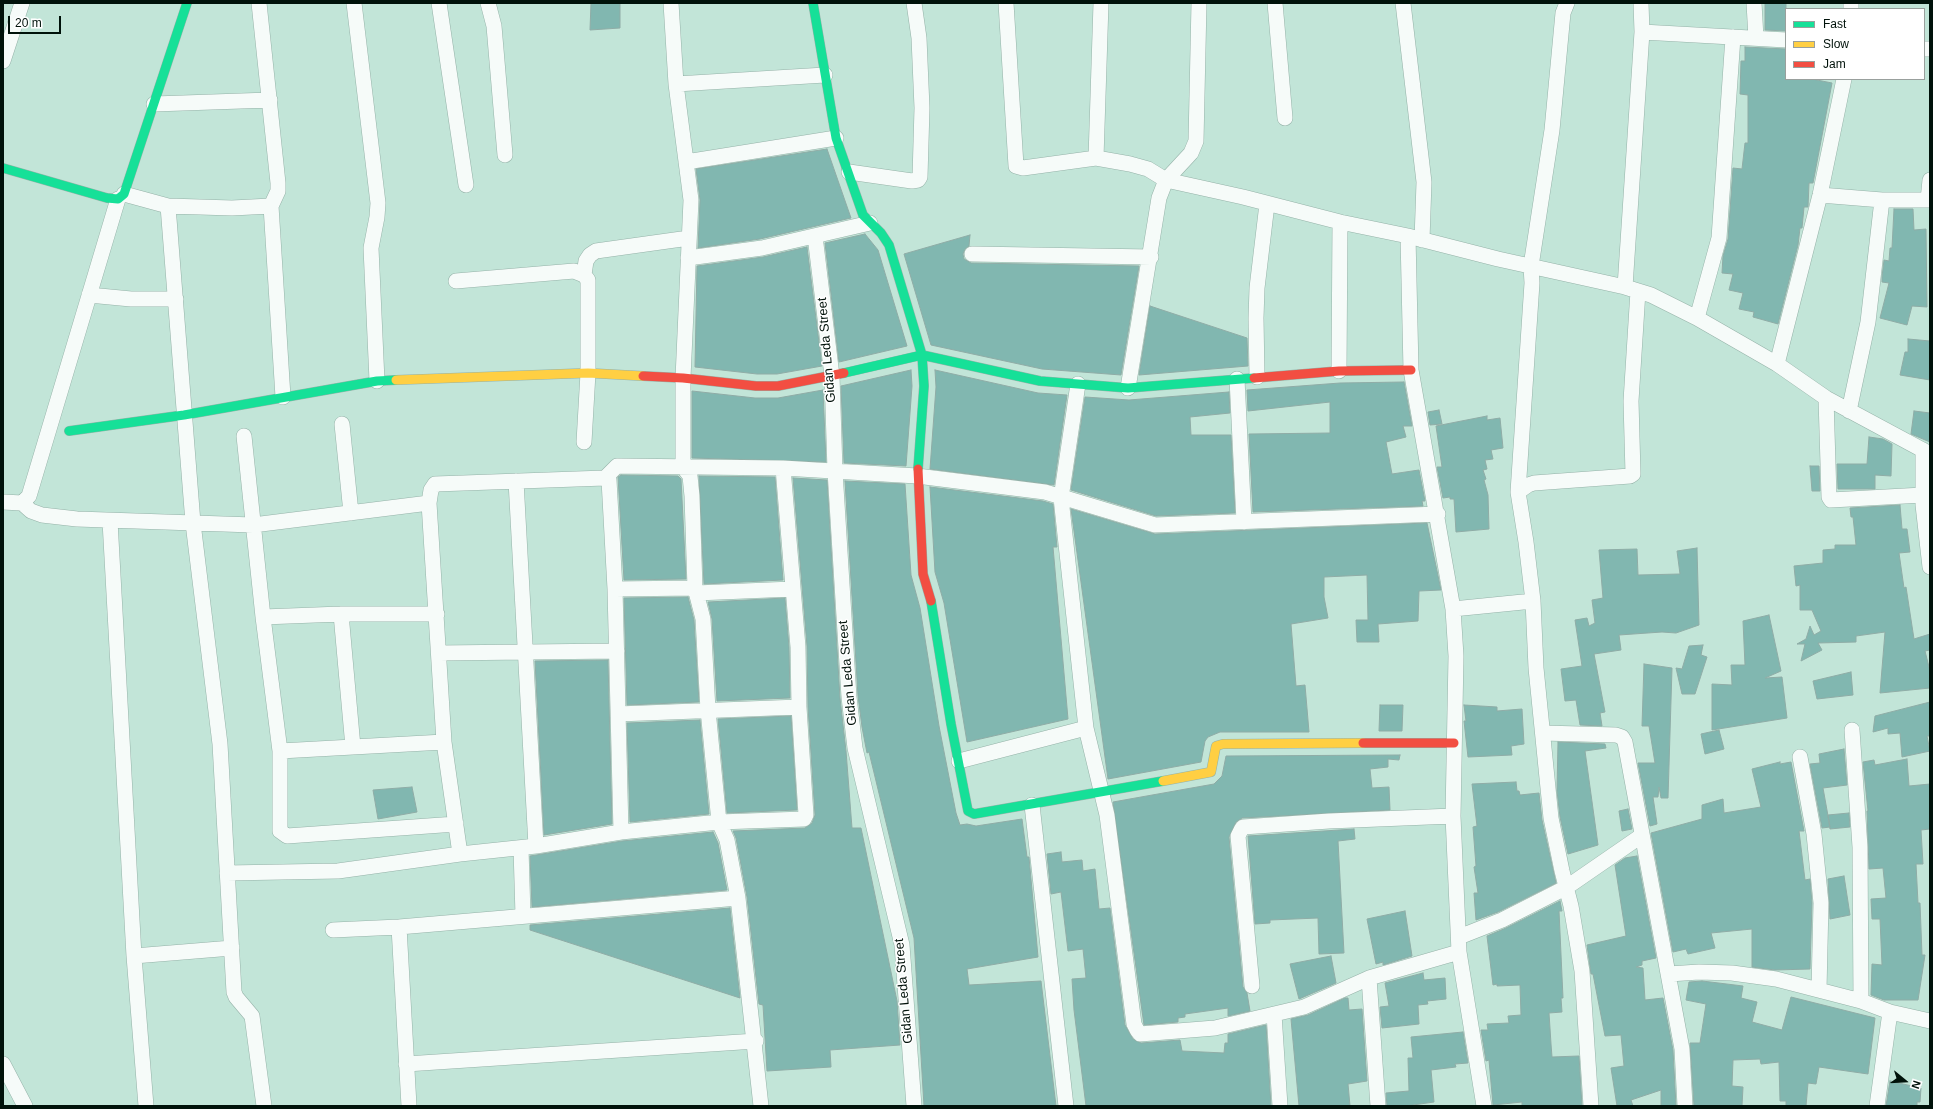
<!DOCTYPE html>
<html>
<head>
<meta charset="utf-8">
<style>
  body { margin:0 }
  #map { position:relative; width:1933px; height:1109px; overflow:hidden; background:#c2e5d8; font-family:Arial,sans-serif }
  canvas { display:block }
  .frame { position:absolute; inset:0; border:4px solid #00120a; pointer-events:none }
  .legend { position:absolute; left:1785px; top:8px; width:140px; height:72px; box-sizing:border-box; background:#fff; border:1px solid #99a09d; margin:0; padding:5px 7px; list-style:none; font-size:12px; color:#00120a }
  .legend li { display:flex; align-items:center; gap:8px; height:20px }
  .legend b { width:20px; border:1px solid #99a09d }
  .north { position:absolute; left:1885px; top:1061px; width:40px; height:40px; -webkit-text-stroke:3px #fff; paint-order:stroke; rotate:108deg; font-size:11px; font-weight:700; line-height:16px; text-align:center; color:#00120a }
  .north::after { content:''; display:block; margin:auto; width:14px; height:18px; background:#00120a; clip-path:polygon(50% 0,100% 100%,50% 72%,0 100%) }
  .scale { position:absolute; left:8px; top:16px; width:53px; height:18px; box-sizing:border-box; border:2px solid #00120a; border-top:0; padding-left:5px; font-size:12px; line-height:14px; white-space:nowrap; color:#00120a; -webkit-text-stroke:3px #fff; paint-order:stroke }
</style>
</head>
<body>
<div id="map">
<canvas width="1933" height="1109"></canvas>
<div class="frame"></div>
<ul class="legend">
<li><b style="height:5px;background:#16e098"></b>Fast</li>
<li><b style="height:5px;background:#ffcf43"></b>Slow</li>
<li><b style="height:5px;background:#f24e42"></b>Jam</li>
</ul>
<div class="north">N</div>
<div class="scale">20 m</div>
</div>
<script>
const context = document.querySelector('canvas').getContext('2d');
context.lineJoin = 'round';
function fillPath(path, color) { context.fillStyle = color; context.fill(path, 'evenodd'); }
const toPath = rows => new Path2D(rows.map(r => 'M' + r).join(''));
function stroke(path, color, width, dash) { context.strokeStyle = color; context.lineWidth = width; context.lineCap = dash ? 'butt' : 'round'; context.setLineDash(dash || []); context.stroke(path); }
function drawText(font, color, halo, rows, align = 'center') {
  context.font = font + ' Arial,sans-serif'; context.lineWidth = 3; context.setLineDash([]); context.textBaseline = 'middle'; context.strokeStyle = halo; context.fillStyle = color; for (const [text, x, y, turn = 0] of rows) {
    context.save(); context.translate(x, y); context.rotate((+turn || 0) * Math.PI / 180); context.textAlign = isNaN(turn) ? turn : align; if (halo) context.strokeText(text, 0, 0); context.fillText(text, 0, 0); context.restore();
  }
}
const building = toPath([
  [591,3,620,3,620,28,590,30,591,3],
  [1765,3,1786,3,1786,31,1765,30,1765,3],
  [1745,47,1786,49,1786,79,1812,79,1832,83,1813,183,1809,183,1808,207,1804,207,1802,228,1800,228,1798,245,1778,324,1753,317,1754,312,1739,309,1743,293,1729,290,1733,274,1722,273,1723,256,1728,239,1733,168,1742,169,1745,143,1748,143,1748,95,1740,94,1741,61,1745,61,1745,47],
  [827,149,851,218,760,239,698,248,700,200,696,169,827,149],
  [1894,209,1913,209,1914,230,1926,229,1927,307,1912,306,1907,325,1880,318,1889,283,1882,282,1882,277,1884,260,1889,261,1890,248,1892,248,1894,209],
  [865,234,878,250,907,346,839,362,825,243,865,234],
  [970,235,969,246,965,249,963,254,964,259,971,263,1139,266,1121,375,1042,369,931,345,904,254,970,235],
  [807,247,822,366,777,374,757,374,695,367,697,266,763,257,807,247],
  [1150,306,1247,338,1248,366,1139,375,1150,306],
  [1908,339,1930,341,1930,380,1900,375,1905,352,1908,352,1908,339],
  [911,370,912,386,906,466,844,463,841,386,911,370],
  [935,370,1038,393,1067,395,1054,485,930,469,936,387,935,370],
  [1404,382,1412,426,1403,426,1406,437,1386,442,1392,474,1419,470,1425,501,1422,501,1423,506,1253,512,1249,434,1330,433,1330,402,1248,411,1247,390,1340,383,1404,382],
  [823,390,826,462,692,458,692,391,755,398,778,398,823,390],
  [1229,392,1230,413,1190,417,1191,435,1231,435,1235,513,1156,516,1071,490,1085,397,1129,400,1229,392],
  [1439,410,1442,424,1430,425,1428,412,1439,410],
  [1914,411,1930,413,1930,442,1911,434,1914,411],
  [1487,416,1487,420,1500,418,1503,448,1491,450,1493,459,1485,460,1487,469,1483,470,1486,479,1484,480,1488,495,1489,529,1456,532,1454,499,1450,499,1450,497,1443,498,1437,467,1442,467,1436,426,1487,416],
  [1869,437,1883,439,1892,444,1891,476,1875,475,1875,489,1838,489,1837,464,1867,464,1869,437],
  [1810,466,1819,466,1820,491,1812,491,1810,466],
  [621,475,678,476,681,479,686,579,624,580,618,477,621,475],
  [699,476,775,477,783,580,704,584,699,476],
  [793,478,827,480,840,698,846,751,852,828,861,828,897,1001,900,1045,830,1050,831,1067,767,1071,763,1005,759,1004,747,897,736,838,733,831,805,828,812,823,815,815,808,707,807,646,793,478],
  [845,481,905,484,911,575,920,608,939,726,956,813,960,825,967,824,976,826,1022,819,1027,857,1029,857,1038,957,967,969,969,985,1041,981,1056,1106,924,1106,914,938,869,752,867,753,862,727,858,696,845,481],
  [930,487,1043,501,1053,504,1057,547,1053,547,1068,719,967,742,944,603,935,572,930,487],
  [1900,505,1902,529,1907,529,1910,552,1899,553,1904,588,1906,587,1914,639,1930,634,1930,650,1925,651,1930,671,1930,688,1880,693,1885,632,1856,636,1856,642,1818,643,1822,650,1801,661,1805,644,1797,644,1806,639,1810,626,1814,635,1821,631,1812,610,1800,610,1800,585,1796,586,1794,566,1823,563,1823,550,1835,549,1835,545,1856,545,1853,517,1851,517,1850,508,1900,505],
  [1071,509,1155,534,1427,523,1441,590,1419,591,1418,621,1378,624,1379,642,1357,642,1356,620,1368,620,1367,575,1324,577,1324,597,1328,618,1291,624,1296,686,1305,685,1309,732,1220,732,1208,737,1205,741,1201,762,1108,779,1071,509],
  [1697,548,1699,625,1676,633,1662,632,1619,635,1621,650,1594,654,1605,712,1600,713,1602,726,1580,725,1576,700,1565,701,1561,669,1582,666,1575,620,1587,618,1589,626,1595,623,1592,600,1603,598,1599,550,1637,549,1638,575,1680,574,1677,551,1697,548],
  [688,597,694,620,699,702,627,705,624,598,688,597],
  [785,598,789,647,790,698,717,701,712,619,708,602,785,598],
  [1769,615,1781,671,1765,678,1782,677,1787,718,1712,730,1712,684,1732,685,1731,665,1745,665,1743,621,1769,615],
  [1703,645,1701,655,1707,657,1695,694,1682,694,1676,668,1682,669,1689,646,1703,645],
  [608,660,612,824,544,835,535,661,608,660],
  [1644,664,1672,668,1668,798,1661,798,1659,787,1658,797,1653,797,1657,824,1650,826,1638,763,1655,763,1649,726,1642,726,1644,664],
  [1851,672,1853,695,1817,699,1813,681,1851,672],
  [1930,702,1930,736,1927,736,1930,751,1902,757,1900,733,1888,734,1888,728,1873,732,1875,716,1930,702],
  [1380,705,1403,705,1402,731,1379,731,1380,705],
  [1464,705,1497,707,1497,711,1522,709,1524,744,1511,746,1512,755,1468,757,1464,721,1466,721,1464,705],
  [791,716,797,810,727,813,718,719,791,716],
  [700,720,709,814,630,822,627,723,700,720],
  [1719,730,1724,749,1705,754,1701,734,1719,730],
  [1558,742,1605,744,1606,748,1585,751,1598,845,1568,854,1560,817,1557,791,1558,742],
  [1844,749,1847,785,1823,788,1830,827,1822,828,1810,764,1820,763,1819,754,1844,749],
  [1400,755,1399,760,1388,759,1388,767,1370,769,1372,788,1389,787,1390,810,1242,818,1236,822,1229,837,1243,987,1247,993,1250,1011,1228,1016,1228,1008,1185,1014,1185,1017,1178,1018,1178,1022,1144,1025,1113,802,1214,784,1222,776,1226,756,1400,755],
  [1907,759,1909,786,1930,784,1930,829,1921,830,1923,864,1916,864,1918,903,1920,903,1922,955,1925,955,1918,1000,1884,1000,1871,995,1872,964,1882,965,1880,919,1872,919,1871,899,1886,898,1883,868,1869,869,1867,811,1868,811,1863,762,1874,760,1875,765,1907,759],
  [1780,762,1780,764,1791,762,1804,831,1799,831,1805,880,1810,879,1812,903,1810,969,1775,970,1752,967,1752,929,1711,933,1715,948,1688,954,1686,949,1673,952,1651,833,1702,819,1702,805,1723,799,1724,813,1761,807,1752,769,1780,762],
  [1516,782,1517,791,1519,791,1520,795,1539,793,1542,820,1556,883,1498,912,1476,920,1474,893,1478,893,1474,867,1476,866,1473,827,1477,826,1472,784,1516,782],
  [412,787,417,812,378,819,373,790,412,787],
  [1628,809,1632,829,1622,831,1619,811,1628,809],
  [1849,813,1850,827,1830,829,1828,815,1849,813],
  [1354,829,1355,839,1338,841,1344,953,1319,954,1318,918,1270,920,1270,923,1255,924,1248,836,1354,829],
  [713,832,718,843,727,890,532,907,530,856,622,841,713,832],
  [1061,852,1062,862,1082,860,1083,871,1095,869,1099,909,1110,908,1125,1025,1133,1039,1141,1043,1180,1040,1182,1051,1224,1053,1225,1043,1228,1043,1228,1034,1266,1025,1271,1106,1086,1106,1074,1010,1072,979,1086,978,1083,949,1068,951,1061,892,1051,894,1047,854,1061,852],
  [1637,856,1656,958,1642,961,1642,965,1636,967,1643,968,1645,1000,1663,998,1673,1050,1676,1106,1661,1106,1661,1090,1631,1100,1633,1106,1617,1106,1611,1068,1624,1066,1621,1035,1605,1036,1593,974,1591,974,1587,945,1626,936,1615,865,1625,858,1637,856],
  [1844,876,1850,915,1830,919,1828,879,1844,876],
  [1560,901,1562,911,1559,911,1563,998,1561,998,1562,1012,1549,1013,1551,1044,1552,1057,1579,1056,1582,1106,1522,1106,1522,1102,1493,1105,1489,1060,1486,1061,1481,1030,1488,1030,1487,1024,1509,1023,1508,1016,1521,1015,1520,985,1497,986,1497,984,1493,985,1487,936,1506,928,1560,901],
  [730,908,740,998,530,930,530,925,730,908],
  [1405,911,1412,956,1383,965,1383,962,1376,964,1367,919,1405,911],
  [1331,956,1336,983,1299,999,1290,964,1331,956],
  [1423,973,1424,980,1445,978,1446,999,1427,1001,1428,1004,1418,1005,1419,1024,1382,1028,1380,1007,1389,1006,1385,983,1423,973],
  [1702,981,1743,986,1741,998,1757,1002,1752,1022,1782,1030,1791,997,1875,1018,1868,1074,1819,1067,1816,1084,1808,1083,1806,1106,1786,1106,1786,1101,1780,1101,1779,1062,1761,1064,1760,1059,1733,1060,1732,1086,1743,1087,1742,1106,1694,1106,1690,1043,1700,1043,1706,1004,1686,1000,1689,982,1702,981],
  [1345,998,1348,998,1349,1010,1362,1009,1367,1081,1348,1084,1350,1106,1299,1106,1291,1019,1308,1015,1345,998],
  [1463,1032,1468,1063,1455,1064,1456,1067,1431,1070,1434,1102,1406,1106,1387,1106,1386,1093,1409,1091,1408,1058,1413,1058,1411,1037,1463,1032],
  [1890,1081,1921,1088,1920,1102,1917,1102,1917,1106,1886,1106,1890,1081]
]);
const street = toPath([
  [259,3,278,183,278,191,271,206,283,397],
  [354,3,378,203,377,217,371,248,377,381],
  [439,3,466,185],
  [488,3,494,26,505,155],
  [671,3,676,84,691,200,683,378,683,467,690,476,692,496,695,588,703,619,708,710,719,822,727,840,738,898,761,1106],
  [1006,3,1016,166,1023,168,1096,158,1130,164,1148,169,1166,180,1243,197,1340,222,1408,236,1498,259,1625,287,1651,295,1697,318,1777,364,1826,398,1930,454],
  [1275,3,1285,118],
  [1403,3,1424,182,1422,240],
  [1567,3,1563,13,1552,130,1531,266,1532,283,1518,492,1526,542,1533,601,1536,668,1551,818,1562,871,1571,906,1582,971,1591,1106],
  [1754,3,1756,38],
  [1851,9,1851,3],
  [1642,32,1786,40],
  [1924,49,1930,49],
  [3,61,22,3],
  [676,84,825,75],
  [154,104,270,100],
  [1096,158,1101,3],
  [686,162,836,138],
  [849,172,912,181,918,180,920,177,922,108,919,38,914,3],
  [124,194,168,206,232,208,271,206],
  [1820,195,1882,200,1930,200],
  [1928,200,1930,180],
  [168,206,193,523,220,744,234,992,236,997,252,1016,264,1106],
  [815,236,832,376,835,471,849,697,855,748,902,945,914,1106],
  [1408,236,1411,370,1453,609,1456,656,1453,816,1459,952,1484,1106],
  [972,254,1151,257],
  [688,258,762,248,870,223],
  [584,275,586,261,590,255,596,251,689,238],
  [456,281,574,271,584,275,588,280,588,373,584,442],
  [1625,287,1642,32,1641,3],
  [89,295,131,299,176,299],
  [1697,318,1719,238,1733,37],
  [1777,364,1820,195,1844,79],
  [1339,371,1340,222],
  [1257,377,1256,318,1257,288,1267,204],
  [1237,379,1244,522],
  [1078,384,1061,498,1086,728,1107,815,1134,1024,1137,1030,1140,1034,1215,1028,1304,1007,1369,978,1459,952],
  [1128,388,1159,198,1166,180,1191,153,1196,141,1199,3],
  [1826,398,1829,497,1831,500,1923,495],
  [1849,411,1868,322,1882,200],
  [342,424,351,513],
  [244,436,263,617,280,751,280,831,287,836,456,824],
  [1923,450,1923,505,1930,567],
  [605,478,617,466,783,468,917,476,1045,492,1155,525,1438,514],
  [516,481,536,846],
  [1518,492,1528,485,1534,483,1630,476,1633,474,1631,401,1638,291],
  [3,502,22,503,29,496,118,199],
  [22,503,31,511,42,515,77,519,253,525,429,503],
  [110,521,134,956,146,1106],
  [615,589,695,588],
  [696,593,793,589],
  [1453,609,1533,601],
  [341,614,353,747],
  [263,617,341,614,437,614],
  [439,653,617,651],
  [618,714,799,707],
  [1852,730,1860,847,1861,1001],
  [1543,733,1616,735,1622,737,1625,742,1682,1049,1685,1106],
  [280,751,444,742],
  [1800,757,1814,834,1821,903,1819,990],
  [959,761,1086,728],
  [1032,805,1066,1106],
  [521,848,523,916],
  [460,854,444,742,429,503,431,490,435,484,605,478,609,480,615,589,621,832],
  [227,873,338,871,460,854,536,846,621,832,719,822,804,819,806,815,799,707,798,647,783,468],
  [399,927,409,1106],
  [333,930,399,927,738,898],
  [1459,937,1502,920,1567,887,1641,836],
  [134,956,232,948],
  [1669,974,1699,972,1732,973,1776,979,1861,1001,1890,1012,1930,1021],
  [1369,978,1378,1106],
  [1252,986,1238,836,1241,830,1243,827,1329,821,1453,816],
  [1274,1014,1280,1106],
  [3,1064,25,1106],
  [406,1064,756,1041],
  [1877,1106,1890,1012]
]);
const fast = toPath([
  [813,3,836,138,863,215,881,233,889,245,922,355,924,386,918,469],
  [3,168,107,198,118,199,124,194,187,3],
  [844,373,922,355,1040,381,1128,388,1254,378],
  [69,431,184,415,377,381,396,380],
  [931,601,951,724,968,811,974,814,1163,781]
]);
const slow = toPath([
  [396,380,588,373,643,376],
  [1163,781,1211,772,1216,746,1223,744,1363,743]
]);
const jam = toPath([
  [643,376,683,378,756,386,778,386,844,373],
  [1254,378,1339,371,1411,370],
  [918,469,923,574,931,601],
  [1363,743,1454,743]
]);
const streetNames = [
  ["Gidan Leda Street",827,350,-95],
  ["Gidan Leda Street",848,673,-95],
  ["Gidan Leda Street",904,991,-95]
];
fillPath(building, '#81b7b0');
stroke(building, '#8faca6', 1);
stroke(street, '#95b2a8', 16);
stroke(fast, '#95b2a8', 10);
stroke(slow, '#95b2a8', 10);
stroke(jam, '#95b2a8', 10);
stroke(street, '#f6fbf9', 15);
stroke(fast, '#16e098', 9);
stroke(slow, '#ffcf43', 9);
stroke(jam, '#f24e42', 9);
drawText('13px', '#00120a', '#fff', streetNames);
</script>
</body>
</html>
